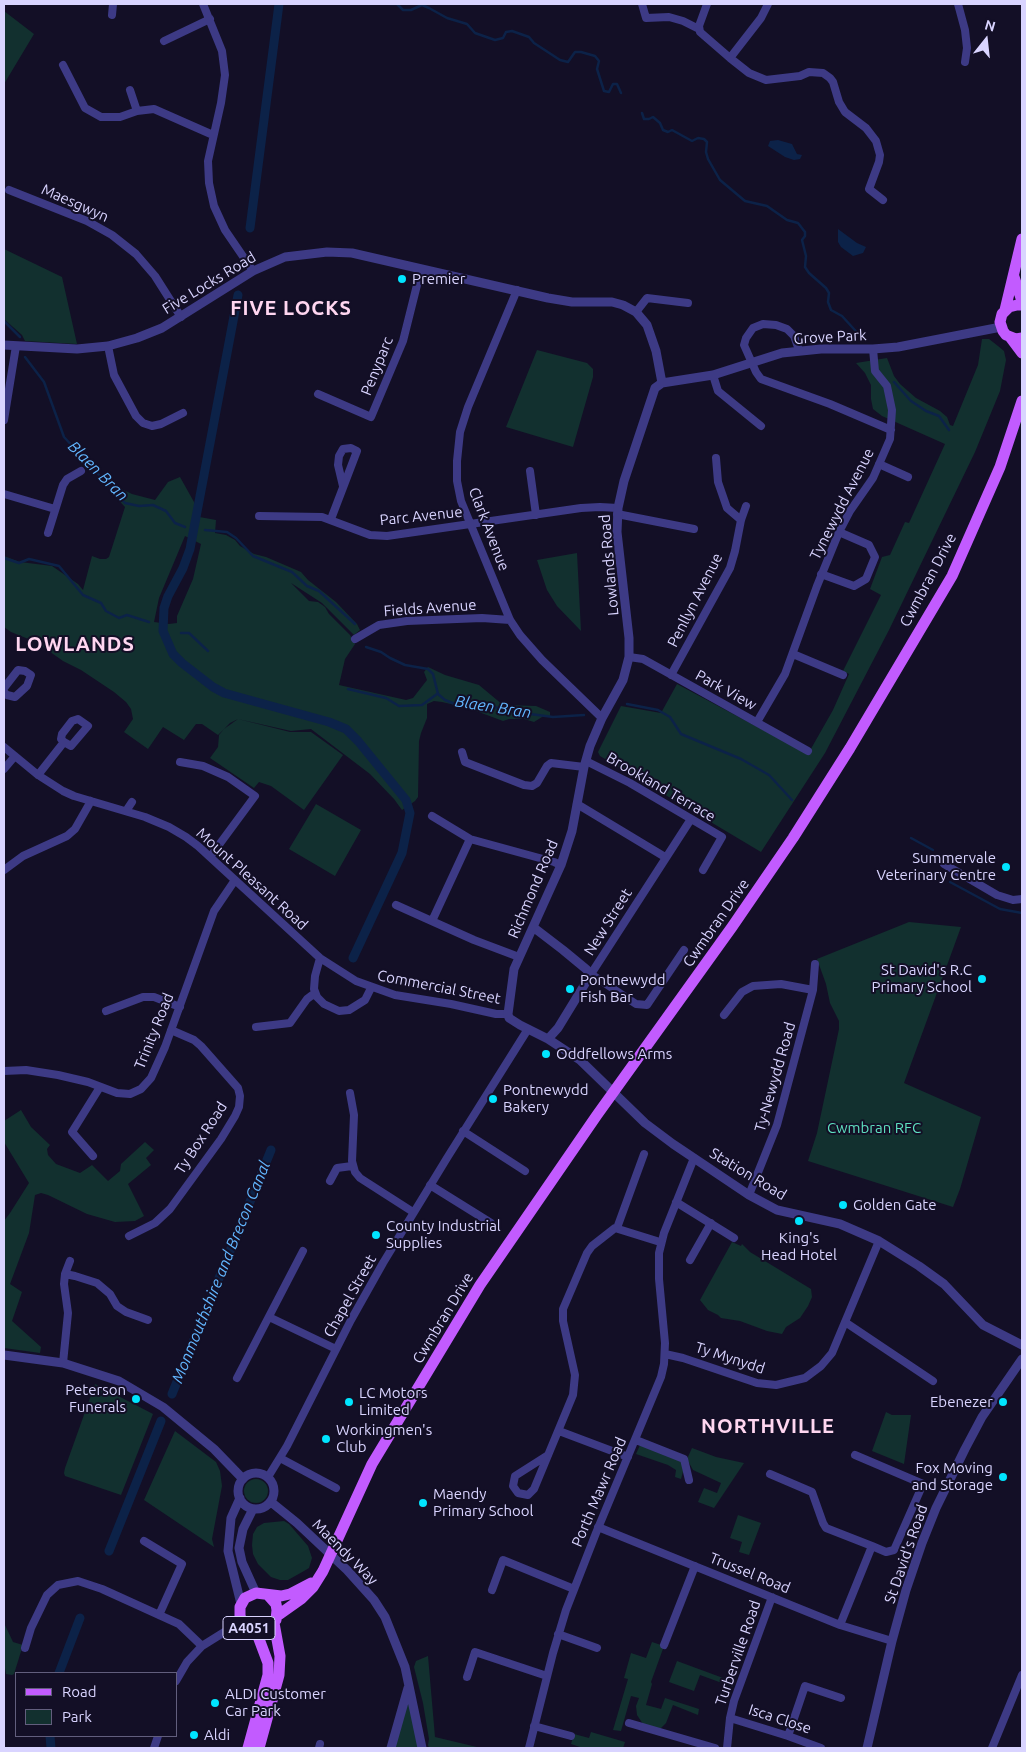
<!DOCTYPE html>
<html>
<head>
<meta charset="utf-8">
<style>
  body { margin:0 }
  #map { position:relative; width:1026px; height:1752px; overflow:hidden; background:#130f26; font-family:Ubuntu,sans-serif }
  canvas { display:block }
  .frame { position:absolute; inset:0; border:5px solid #d9d4ff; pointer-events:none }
  .legend { position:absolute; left:15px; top:1672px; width:162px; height:65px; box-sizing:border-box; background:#130f26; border:1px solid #625e7d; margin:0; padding:6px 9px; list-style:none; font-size:15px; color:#d9d4ff }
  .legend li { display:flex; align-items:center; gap:10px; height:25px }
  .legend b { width:25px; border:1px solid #625e7d }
  .north { position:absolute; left:961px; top:15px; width:50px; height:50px; -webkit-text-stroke:4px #130f26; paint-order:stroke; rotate:16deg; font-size:14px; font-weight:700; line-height:20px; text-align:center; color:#d9d4ff }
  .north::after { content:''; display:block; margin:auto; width:18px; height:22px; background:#d9d4ff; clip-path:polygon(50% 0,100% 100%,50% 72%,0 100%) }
</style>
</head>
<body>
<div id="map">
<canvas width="1026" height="1752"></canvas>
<div class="frame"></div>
<ul class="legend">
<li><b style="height:6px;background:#c25bff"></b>Road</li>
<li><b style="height:14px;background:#12302f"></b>Park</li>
</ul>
<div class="north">N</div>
</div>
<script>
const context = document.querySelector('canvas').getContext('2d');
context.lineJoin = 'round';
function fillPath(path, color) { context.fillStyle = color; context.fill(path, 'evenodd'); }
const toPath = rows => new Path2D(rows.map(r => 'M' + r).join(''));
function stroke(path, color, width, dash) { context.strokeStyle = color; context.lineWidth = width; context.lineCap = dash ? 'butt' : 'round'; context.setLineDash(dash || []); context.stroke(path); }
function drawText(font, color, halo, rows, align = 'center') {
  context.font = font + ' Ubuntu,sans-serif'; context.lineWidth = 4; context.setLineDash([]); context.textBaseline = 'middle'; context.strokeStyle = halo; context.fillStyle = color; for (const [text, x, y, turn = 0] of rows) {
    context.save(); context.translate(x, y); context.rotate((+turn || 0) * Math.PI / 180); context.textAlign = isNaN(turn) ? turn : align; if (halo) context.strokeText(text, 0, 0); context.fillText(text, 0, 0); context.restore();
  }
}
const green = toPath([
  [4,11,34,34,4,84],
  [4,249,62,277,77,344,25,341,22,335,4,319],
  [982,339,989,339,998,346,1004,351,1006,360,1000,391,975,452,889,630,825,753,761,852,600,756,598,752,621,706,661,713,677,684,808,754,833,710,849,674,843,671,881,595,870,589,882,557,890,555,905,522,909,523,945,444,882,416,873,409,871,399,871,385,865,373,856,363,887,358,894,376,900,384,916,398,940,411,947,417,950,425,953,426,978,365],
  [537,350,587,363,593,369,593,377,573,447,506,427],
  [180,477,194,502,194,516,216,520,215,533,226,535,235,540,240,546,254,554,266,557,301,572,308,580,336,602,357,624,360,630,354,635,322,603,291,583,309,601,318,602,325,607,329,614,350,635,355,644,345,659,339,685,406,700,413,698,427,680,424,672,428,667,445,675,479,685,503,705,536,706,550,712,550,717,542,717,534,722,524,719,509,719,503,721,468,708,442,702,434,701,427,704,427,718,421,733,419,741,418,797,415,801,402,810,394,799,370,774,311,729,291,731,238,719,230,723,218,735,202,724,196,724,184,740,163,727,148,749,124,732,133,719,131,709,126,702,114,692,81,670,63,661,36,642,11,632,4,627,4,556,20,562,52,566,78,584,83,590,92,556,100,559,106,559,109,557,125,507,110,491,113,485,132,494,155,500,168,482],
  [185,536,201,544,193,579,177,616,177,623,169,624,154,622,159,598],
  [577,553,581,631,557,606,547,590,537,560],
  [238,719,290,732,311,732,343,755,304,810,271,786,259,782,254,788,210,758,218,747,219,735,224,729],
  [316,804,361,830,335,876,289,849],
  [909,922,961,927,904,1083,981,1117,960,1189,953,1207,808,1161,817,1133,839,1029,839,1021,830,1003,826,984,817,959],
  [21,1110,31,1127,50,1145,47,1149,48,1155,56,1164,80,1173,92,1165,108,1181,120,1171,121,1164,145,1142,154,1150,146,1158,151,1165,128,1184,144,1216,135,1221,115,1222,87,1214,48,1195,41,1193,35,1195,29,1233,10,1284,22,1292,12,1321,41,1347,40,1353,4,1348,4,1221,10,1213,29,1183,4,1142,4,1121],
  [732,1242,741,1246,742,1244,750,1252,811,1289,812,1297,808,1306,800,1318,786,1327,782,1334,767,1331,740,1321,721,1318,718,1315,708,1310,700,1300],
  [95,1384,153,1414,121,1495,65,1476,64,1473,65,1468],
  [886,1412,892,1415,911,1415,904,1464,872,1451],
  [175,1431,216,1462,220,1471,222,1486,212,1539,214,1547,144,1500],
  [640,1445,682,1461,685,1464,681,1479,675,1477,676,1470,668,1465,636,1454],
  [692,1448,716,1457,744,1463,714,1508,698,1502,704,1488,717,1493,721,1483,693,1470,687,1459],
  '244 1491a12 12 0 1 1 24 0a12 12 0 1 1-24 0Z',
  [738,1515,761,1523,749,1555,739,1552,742,1542,730,1538],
  [284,1521,289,1524,308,1546,312,1558,309,1568,304,1571,288,1580,280,1580,271,1577,258,1564,253,1554,252,1545,253,1534,257,1527,264,1523],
  [4,1623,13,1642,23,1645,14,1674,12,1675,6,1674,4,1662],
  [652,1642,664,1646,651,1682,652,1684,646,1705,661,1709,665,1698,699,1709,698,1715,673,1705,666,1723,660,1729,643,1724,637,1715,636,1706,639,1698,631,1696,621,1731,613,1730,628,1679,624,1678,631,1653,646,1658],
  [428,1656,435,1737,481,1748,429,1748,428,1745,429,1739,423,1703,414,1667,416,1661],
  [677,1661,734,1682,733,1687,700,1675,694,1691,669,1682],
  [409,1699,419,1748,394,1748],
  [591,1732,625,1742,623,1748,583,1748,571,1744,574,1734,589,1738]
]);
const water = toPath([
  [778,140,792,144,797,154,802,155,800,159,794,160,785,157,768,146,770,141],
  [838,229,857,243,866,247,863,253,853,256,841,247,838,242]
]);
const stream = toPath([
  [390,4,397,4,403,10,411,10,422,5,429,8,447,18,467,24,475,33,495,40,503,38,506,32,512,31,529,37,534,43,560,60,568,62,575,52,581,52,595,56,599,61,597,69,604,91,609,92,613,84,617,84,621,93],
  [642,113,644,119,649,119,653,117,660,123,663,130,668,132,672,130,692,141,698,138,704,139,707,142,706,152,708,159,720,180,745,201,767,206,787,220,798,223,805,232,805,236,802,240,806,256,805,267,809,273,826,288,829,293,828,302,831,310,842,316,863,339],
  [4,321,20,337],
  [25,357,44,382,64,437,125,503,139,506,153,505,166,511,175,523,185,527],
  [894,382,911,401,926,411,939,416,949,430],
  [205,530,227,532,236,538,253,556,292,572,307,586,319,591,355,624],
  [4,558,19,563,29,559,59,566,83,595,101,603,106,611,119,618,127,615,149,622],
  [181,633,189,633,208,651],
  [366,647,381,652,390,658,405,665,428,669,433,674,438,694,445,700,455,704,481,702,490,706,503,709,508,708,530,714,553,717,584,715],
  [348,689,386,698,399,706,422,705,437,694],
  [627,704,658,710,670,717,681,734,741,759,769,775,792,800],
  [911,838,933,850],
  [950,882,1000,909,1022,913]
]);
const canal = toPath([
  [250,228,279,4],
  [238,295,190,549,183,568,168,596,164,608,163,631,173,654,182,663,213,687,224,693,329,722,346,729,358,741,406,800,410,813,402,853,353,958],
  [172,1394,271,1150],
  [109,1551,161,1421],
  [59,1673,80,1618],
  [50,1736,51,1748]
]);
const minor = toPath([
  [203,4,222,51,225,75,221,103,208,161,209,183,214,206,225,230,253,271],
  [642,4,646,18,669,17,683,21,699,29],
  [707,4,699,26,700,32,730,58],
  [768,4,761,18,730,58,749,73,766,80,800,76,809,72,823,73,830,78,833,82,839,102,845,112,866,128,876,141,880,155,879,162,869,189,883,200],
  [958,4,965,30,967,48,965,62],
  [112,15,113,4],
  [164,41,210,19],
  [63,65,85,108,101,117,120,117,137,111,154,109,213,135],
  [130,90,137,111],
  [9,190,87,221,112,235,136,254,155,276,181,317],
  [517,290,468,407,460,432,457,461,457,481,461,501,510,620,520,635,542,660,602,718],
  [636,312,647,298,688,303],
  [108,346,114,375,136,416,143,423,152,426,161,424,183,413],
  [799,350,794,336,787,329,776,325,763,324,753,328,746,338,744,345,756,372,761,379,830,404,891,430],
  [713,375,718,391,761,426],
  [318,394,371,417,403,341,421,269],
  [4,420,16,346],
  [716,458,718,482,727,508,741,520],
  [879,464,908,477],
  [530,471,536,515],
  [4,494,55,509],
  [617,514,694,529],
  [259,516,322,517,370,535,387,536,581,508,600,507,618,508],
  [331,519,357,451,351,448,343,449,339,456,338,465,343,486],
  [48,533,63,485,67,479,81,471],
  [821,574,854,586,866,579,875,557,869,545,839,532],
  [355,639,379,625,407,621,482,618,510,620],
  [793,654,843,675],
  [629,657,643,659,808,751],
  [671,675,730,568,735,551,741,520,746,506],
  [4,688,18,670,25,671,31,675,27,686,15,697,7,695,4,692],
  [757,722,785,674,817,586,839,532,850,511,873,478,890,439,892,410,887,386,875,371,873,349],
  [4,747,38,775,63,791,74,796,145,817,169,827,186,837,198,846,320,958,356,981,395,995,451,1004,496,1014,508,1014],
  [462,752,465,762,524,785,532,786,537,783,547,766,551,763,584,767],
  [586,761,630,783,722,837,703,870],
  [180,762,203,766,228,777,255,796,210,857],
  [4,769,15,756],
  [38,775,64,742,61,739,62,734,72,721,78,719,88,726,71,746,64,742],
  [577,804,665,857],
  [126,811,132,802],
  [432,816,470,839,554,862,561,865],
  [944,864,997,895,1013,900,1022,899],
  [4,870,23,856,67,836,75,829,91,801],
  [396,905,474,940,519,957],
  [432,921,470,839],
  [684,950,647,1005,636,1004,591,974,691,819],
  [320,958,315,976,314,989,317,997,324,1004,339,1011,349,1010,365,1000,371,988],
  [106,1011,143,997,154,997,180,1007],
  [724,1015,742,992,753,986,781,984,813,990],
  [256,1027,290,1023,307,999,315,993],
  [4,1071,26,1070,58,1075,88,1082,117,1093,130,1094,141,1089,151,1078,165,1047,214,911,235,880],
  [350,1093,354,1115,352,1161,355,1172,360,1178,413,1212],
  [463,1131,525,1171],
  [93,1156,72,1132,100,1087],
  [330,1181,337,1168,352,1166],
  [430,1185,491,1223],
  [749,1195,777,1125,813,990,815,964],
  [676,1202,734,1238],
  [617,1228,644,1154],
  [129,1236,155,1223,170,1209,221,1139,235,1116,239,1107,240,1096,238,1088,201,1046,194,1040,171,1030],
  [690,1260,711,1223],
  [65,1274,75,1276,97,1283,110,1294,117,1306,126,1312,148,1320],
  [269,1317,336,1349],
  [845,1322,933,1381],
  [665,1354,683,1358,757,1383,776,1385,805,1378,821,1366,832,1353,879,1241],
  [63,1363,68,1313,64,1284,65,1274,70,1261],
  [237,1378,303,1251],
  [559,1431,628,1457],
  [636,1440,684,1459,689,1480],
  [548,1455,515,1476,513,1486,518,1493,528,1495,534,1489,573,1395,575,1375,563,1321,563,1309,587,1253,592,1246,615,1228,660,1242],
  [855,1455,923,1484,894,1550,886,1552,872,1546],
  [280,1458,336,1488],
  [770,1474,812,1492,823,1523,826,1528,872,1546,840,1625],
  [268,1477,287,1446,351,1320,383,1263,447,1158,528,1029],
  [598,1527,840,1625,892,1641],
  [144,1541,182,1564,159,1615],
  [492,1590,503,1560,574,1589],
  [558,1634,597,1648],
  [664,1645,695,1566],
  [25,1648,31,1628,47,1595,58,1585,78,1581,102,1589,179,1624,202,1646],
  [467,1677,475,1652,547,1676],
  [176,1681,187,1662,202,1646,242,1621],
  [730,1718,788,1736,821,1748],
  [629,1723,715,1748],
  [534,1726,571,1736],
  [788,1736,805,1686,841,1698],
  [154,1748,158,1736],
  [319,1748,320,1744],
  [529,1748,553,1653,566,1610,596,1533,661,1377,664,1364,665,1343,659,1279,659,1253,664,1233,694,1158],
  [727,1748,730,1718,734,1701,772,1597],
  [992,1748,1022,1675]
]);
const tertiary = toPath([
  [1001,327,898,347,873,349,821,349,782,353,713,375,662,383,655,388,624,481,618,508,617,532,629,638,629,657,623,680,602,718,590,746,584,767,572,831,561,865,514,969,508,1014,509,1018,520,1025,548,1039,580,1060,645,1123,673,1144,749,1195,777,1210,840,1224,879,1241,919,1266,944,1284,983,1325,1022,1345],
  [4,345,77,349,108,346,137,338,162,328,253,271,285,257,327,252,352,253,548,298,572,302,612,302,623,305,636,312,647,325,656,351,662,383],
  [533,927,563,950,586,969,591,974,558,1028,548,1039],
  [4,1355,63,1363,119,1381,163,1407,214,1449,243,1479],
  '238 1491a18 18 0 1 1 36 0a18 18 0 1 1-36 0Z',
  [240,1498,231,1518,228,1551,241,1604],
  [271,1502,297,1523,347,1570,374,1600,385,1617,405,1667,422,1748],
  [253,1509,243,1529,239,1548,242,1562,256,1593],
  [391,1748,408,1688],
  [867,1748,892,1641,906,1590,922,1543,936,1508,965,1449,982,1417,1022,1359]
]);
const primary = toPath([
  [1014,277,1022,301],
  [1022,305,1017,305,1009,307,1002,314,1000,322,1003,331,1006,335,1016,339,1022,338],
  [1005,310,1022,239],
  [1010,337,1022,353],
  [268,1595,276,1604,277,1610,276,1620,269,1628,263,1630,256,1631,249,1628,242,1621,240,1616,240,1607,245,1598,256,1593,281,1596,290,1594,311,1583],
  [277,1616,301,1599,313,1587,323,1571,372,1464,480,1285,597,1115,732,927,793,838,850,748,952,576,1000,467,1022,401],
  [248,1748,268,1675,268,1663,256,1631],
  [259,1748,279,1675,280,1656,274,1623]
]);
const markers = [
  [402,279,5,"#00e5ff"],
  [1006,867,5,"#00e5ff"],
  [982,979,5,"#00e5ff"],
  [570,989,5,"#00e5ff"],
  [546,1054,5,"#00e5ff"],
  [493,1099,5,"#00e5ff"],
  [843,1205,5,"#00e5ff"],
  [799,1221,5,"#00e5ff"],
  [376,1235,5,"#00e5ff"],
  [136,1399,5,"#00e5ff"],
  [349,1402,5,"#00e5ff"],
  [1003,1402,5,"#00e5ff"],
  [326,1439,5,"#00e5ff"],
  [1003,1477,5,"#00e5ff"],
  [423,1503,5,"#00e5ff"],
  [215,1703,5,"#00e5ff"],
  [194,1735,5,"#00e5ff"]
];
const shields = [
  [249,1628,52]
];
const shieldNames = [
  ["A4051",249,1628]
];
const streetNames = [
  ["Maesgwyn",75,203,24],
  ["Five Locks Road",209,283,-31],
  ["Grove Park",830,337,-3],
  ["Penyparc",377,366,-68],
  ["Tynewydd Avenue",842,504,-63],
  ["Parc Avenue",421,516,-6],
  ["Clark Avenue",489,529,69],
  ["Lowlands Road",609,565,-95],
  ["Cwmbran Drive",928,580,-62],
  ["Penllyn Avenue",695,600,-63],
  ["Fields Avenue",430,608,-4],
  ["Park View",726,690,29],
  ["Brookland Terrace",661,787,30],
  ["Mount Pleasant Road",252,879,42],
  ["Richmond Road",533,889,-67],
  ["New Street",608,922,-58],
  ["Cwmbran Drive",716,923,-55],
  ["Commercial Street",439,987,11],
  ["Trinity Road",154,1031,-68],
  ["Ty-Newydd Road",775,1077,-74],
  ["Ty Box Road",201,1138,-57],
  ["Station Road",748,1174,31],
  ["Chapel Street",350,1296,-61],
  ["Cwmbran Drive",443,1318,-59],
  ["Ty Mynydd",730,1358,18],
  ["Porth Mawr Road",599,1492,-67],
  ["Maendy Way",345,1552,45],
  ["St David's Road",906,1554,-71],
  ["Trussel Road",750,1573,22],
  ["Turberville Road",738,1653,-71],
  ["Isca Close",780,1719,18]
];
const poiNames = [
  ["Premier",412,279],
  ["Summervale",996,858,"right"],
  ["Veterinary Centre",996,875,"right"],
  ["St David's R.C",972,970,"right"],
  ["Primary School",972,987,"right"],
  ["Pontnewydd",580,980],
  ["Fish Bar",580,997],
  ["Oddfellows Arms",556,1054],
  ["Pontnewydd",503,1090],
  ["Bakery",503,1107],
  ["Golden Gate",853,1205],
  ["County Industrial",386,1226],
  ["Supplies",386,1243],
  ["King's",799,1238,"center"],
  ["Head Hotel",799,1255,"center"],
  ["Peterson",126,1390,"right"],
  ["Funerals",126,1407,"right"],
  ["LC Motors",359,1393],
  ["Limited",359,1410],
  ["Ebenezer",993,1402,"right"],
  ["Workingmen's",336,1430],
  ["Club",336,1447],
  ["Fox Moving",993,1468,"right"],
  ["and Storage",993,1485,"right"],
  ["Maendy",433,1494],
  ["Primary School",433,1511],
  ["ALDI Customer",225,1694],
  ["Car Park",225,1711],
  ["Aldi",204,1735]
];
const parkNames = [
  ["Cwmbran RFC",874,1128]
];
const waterNames = [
  ["Blaen Bran",98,471,45],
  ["Blaen Bran",493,707,9],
  ["Monmouthshire and Brecon Canal",221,1272,-68]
];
const districtNames = [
  ["FIVE LOCKS",291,308],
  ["LOWLANDS",75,644],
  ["NORTHVILLE",768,1426]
];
fillPath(green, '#12302f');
fillPath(water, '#0c2248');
stroke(stream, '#0c2248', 2.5);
stroke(canal, '#0c2248', 9);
stroke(minor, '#3d3a85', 8);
stroke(tertiary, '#3d3a85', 9);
stroke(primary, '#c25bff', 11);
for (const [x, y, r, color] of markers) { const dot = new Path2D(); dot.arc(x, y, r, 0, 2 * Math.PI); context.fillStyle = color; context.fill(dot); stroke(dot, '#130f26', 2); }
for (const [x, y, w] of shields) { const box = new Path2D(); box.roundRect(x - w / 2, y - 11.5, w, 23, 4); context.fillStyle = '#130f26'; context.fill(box); stroke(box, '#d9d4ff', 1); }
drawText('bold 14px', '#d9d4ff', null, shieldNames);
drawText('15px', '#d9d4ff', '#130f26', streetNames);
drawText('15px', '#d9d4ff', '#130f26', poiNames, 'left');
drawText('15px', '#5fe0c0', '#130f26', parkNames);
drawText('italic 16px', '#62b6ff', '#130f26', waterNames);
context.letterSpacing = '1px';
drawText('bold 20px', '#ffd6f0', '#130f26', districtNames);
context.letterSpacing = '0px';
</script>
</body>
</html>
